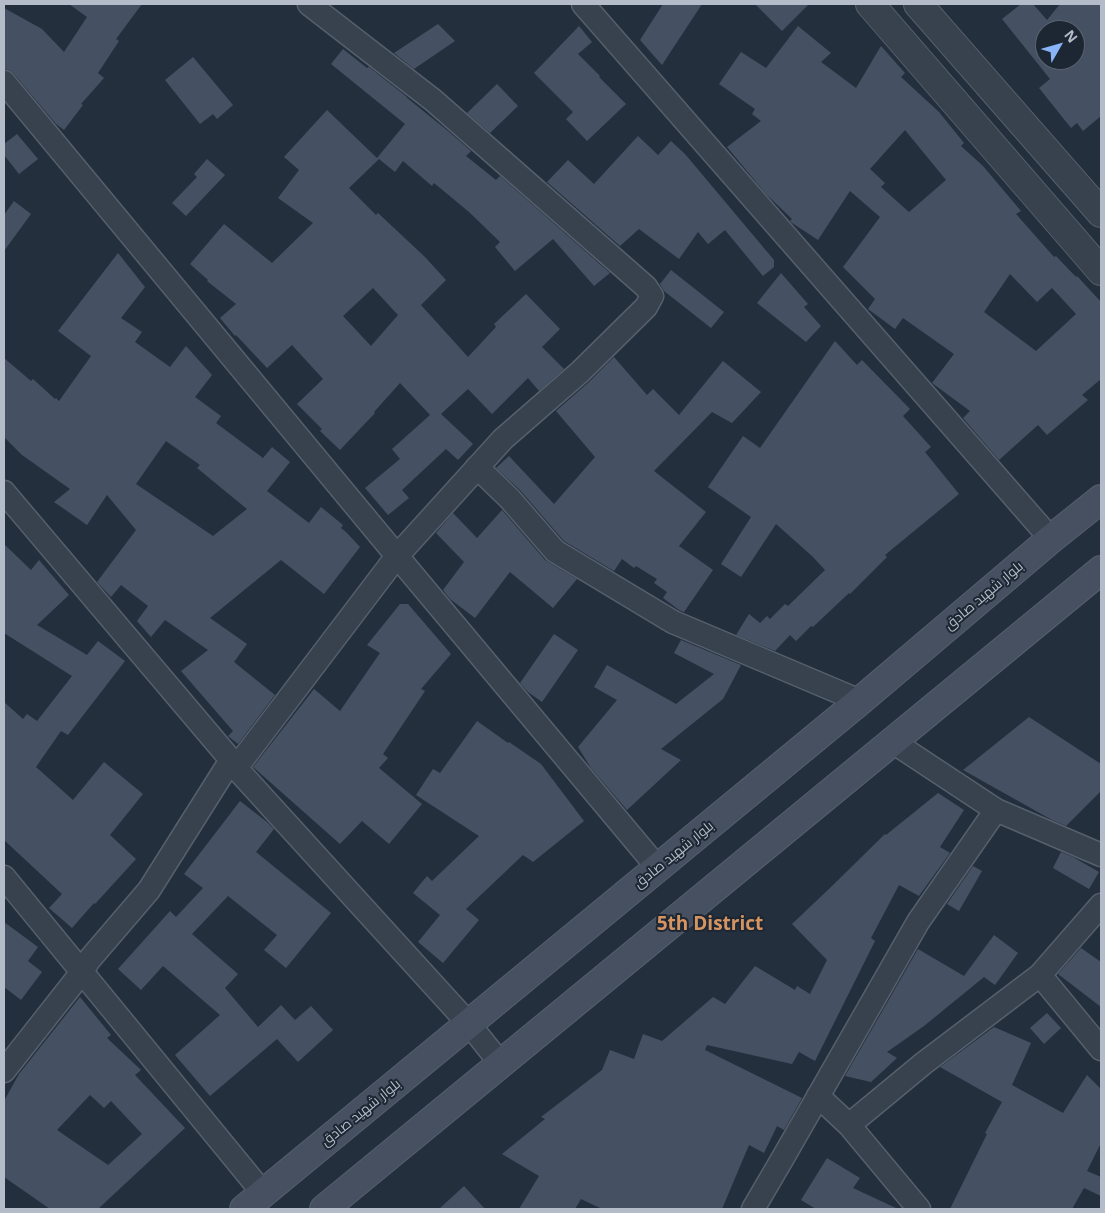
<!DOCTYPE html>
<html>
<head>
<meta charset="utf-8">
<style>
  body { margin:0 }
  #map { position:relative; width:1105px; height:1213px; overflow:hidden; background:#242f3e; font-family:"Open Sans",sans-serif }
  canvas { display:block }
  .frame { position:absolute; inset:0; border:5px solid #b4bcc9; pointer-events:none }
  .north { position:absolute; left:1035px; top:20px; width:50px; height:50px; box-sizing:border-box; background:#1d2633; border:1px solid #59626f; border-radius:50%; rotate:52deg; font-size:14px; font-weight:700; line-height:20px; text-align:center; color:#b4bcc9 }
  .north::after { content:''; display:block; margin:auto; width:18px; height:22px; background:#8ab4f8; clip-path:polygon(50% 0,100% 100%,50% 72%,0 100%) }
</style>
</head>
<body>
<div id="map">
<canvas width="1105" height="1213"></canvas>
<div class="frame"></div>
<div class="north">N</div>
</div>
<script>
const context = document.querySelector('canvas').getContext('2d');
context.lineJoin = 'round';
function fillPath(path, color) { context.fillStyle = color; context.fill(path, 'evenodd'); }
const toPath = rows => new Path2D(rows.map(r => 'M' + r).join(''));
function stroke(path, color, width, dash) { context.strokeStyle = color; context.lineWidth = width; context.lineCap = dash ? 'butt' : 'round'; context.setLineDash(dash || []); context.stroke(path); }
function drawText(font, color, halo, rows, align = 'center') {
  context.font = font + ' "Open Sans",Cairo,sans-serif'; context.lineWidth = 4; context.setLineDash([]); context.textBaseline = 'middle'; context.strokeStyle = halo; context.fillStyle = color; for (const [text, x, y, turn = 0] of rows) {
    context.save(); context.translate(x, y); context.rotate((+turn || 0) * Math.PI / 180); context.textAlign = isNaN(turn) ? turn : align; if (halo) context.strokeText(text, 0, 0); context.fillText(text, 0, 0); context.restore();
  }
}
const building = toPath([
  [69,4,142,4,116,39,119,41,98,73,104,78,81,104,83,105,64,130,56,124,14,74,9,70,4,69,4,8,42,29,64,52,87,17],
  [663,4,702,4,662,65,640,40],
  [755,4,809,4,782,31],
  [1021,4,1033,4,1047,20,1060,4,1101,4,1101,116,1083,131,1077,123,1071,128,1039,88,1050,79,1002,19],
  [1045,30,1075,30,1075,60,1045,60],
  [438,24,455,41,414,69,394,53],
  [579,26,592,42,578,54,600,76,599,77,626,104,587,141,566,119,573,112,534,73],
  [798,26,831,53,821,62,856,88,881,46,905,73,901,77,939,112,964,143,961,146,983,166,1021,211,1016,214,1054,257,1056,256,1076,277,1077,276,1101,302,1101,379,1082,395,1088,400,1047,435,1038,425,999,460,963,418,970,411,932,383,954,354,903,318,895,329,868,309,875,299,843,267,880,217,850,191,818,240,792,223,790,221,792,219,766,194,727,147,761,121,752,114,755,109,719,84,741,52,766,68],
  [905,130,946,180,909,212,881,187,885,183,870,169],
  [1010,274,1037,302,1052,288,1076,314,1036,351,984,312],
  [343,49,367,68,369,67,407,97,406,97,448,131,471,151,466,156,496,180,500,176,610,273,594,286,553,239,515,271,495,247,500,242,469,212,434,183,432,186,403,161,395,172,379,159,349,188,376,215,378,213,425,257,446,280,421,305,468,357,496,327,494,324,526,294,560,329,542,347,564,369,539,391,528,378,492,414,468,389,441,414,473,444,458,460,446,449,402,490,409,498,388,515,365,488,400,459,392,449,430,415,400,383,374,412,375,413,340,450,320,431,322,429,297,404,323,379,292,345,267,368,236,335,235,336,220,318,236,304,207,281,208,280,190,264,224,224,272,263,313,223,278,198,299,170,284,157,327,110,377,158,405,124,331,64],
  [373,288,398,315,371,346,343,316],
  [193,57,233,105,217,119,213,114,200,124,165,80],
  [497,84,518,106,490,133,467,113],
  [17,134,38,159,19,174,4,155,4,144],
  [638,136,658,155,671,141,685,154,774,260,774,267,763,276,725,230,708,244,698,232,679,259,639,229,620,246,547,182,568,160,594,184],
  [207,159,225,175,186,216,172,203,197,177,194,174],
  [14,201,31,214,4,251,4,215],
  [118,253,145,287,121,318,142,332,135,342,170,367,186,346,212,375,195,397,221,416,216,423,263,458,272,447,290,462,267,491,309,523,321,507,343,525,341,528,347,533,360,547,324,594,281,560,210,618,247,644,234,662,275,695,238,744,228,736,233,731,181,671,208,650,165,620,151,637,137,621,148,606,121,585,111,597,97,582,136,530,107,495,87,525,54,502,70,489,22,455,4,437,4,358,31,381,33,379,55,399,56,398,59,401,91,356,58,331],
  [166,441,200,465,197,468,247,509,213,536,136,484],
  [671,270,724,312,711,328,664,291,660,284],
  [781,273,808,304,804,307,821,326,806,342,757,303],
  [835,341,857,365,862,360,910,409,903,416,931,447,925,452,959,494,885,555,887,557,850,594,849,593,813,627,811,626,796,641,790,635,775,651,736,635,749,614,760,623,767,616,770,619,785,604,788,606,825,570,812,556,776,524,741,577,721,564,751,517,708,487,743,436,760,448],
  [614,357,647,395,653,389,679,415,723,361,761,392,732,423,712,412,654,471,706,512,679,546,713,570,684,612,679,610,663,598,667,592,654,583,657,579,636,566,634,568,622,559,614,571,564,541,520,490,496,468,509,456,554,504,595,457,556,411,589,382],
  [502,510,545,560,577,579,553,608,510,572,475,618,450,599,443,590,464,562,436,533,453,513,477,538],
  [4,544,31,570,39,560,69,595,37,625,87,655,98,641,125,661,68,735,61,731,36,767,73,800,104,762,143,794,110,835,136,859,95,904,94,903,72,928,49,908,62,894,4,840,4,702,23,719,27,714,37,721,72,676,4,633],
  [400,604,408,604,451,654,421,689,425,691,383,754,388,758,379,768,422,804,389,844,362,821,340,844,253,767,314,689,340,711,380,653,367,645],
  [554,634,578,650,542,702,528,692,520,683],
  [681,640,741,665,723,699,661,749,681,760,627,810,591,768,578,747,617,700,594,687,607,665,676,704,714,674,674,653],
  [1029,717,1101,764,1101,791,1066,826,1052,820,963,770],
  [477,721,508,743,509,742,541,764,584,821,533,862,523,855,466,909,479,920,443,963,418,942,440,915,413,893,427,876,432,881,479,836,416,795,433,769,440,773],
  [938,793,964,810,940,847,950,853,919,896,899,885,871,938,875,941,815,1061,799,1052,792,1064,707,1045,705,1050,802,1098,784,1130,777,1126,764,1153,749,1145,722,1209,602,1209,581,1199,575,1209,519,1209,539,1176,502,1154,545,1119,541,1117,602,1070,610,1050,634,1059,643,1034,662,1041,713,997,725,1004,755,966,795,990,797,986,810,994,827,960,792,924,832,886,885,834,886,835],
  [240,801,267,822,274,829,256,852,331,913,286,968,264,950,277,935,228,896,192,934,238,974,225,988,258,1027,281,1005,295,1020,311,1006,333,1030,298,1062,277,1039,210,1096,175,1055,220,1015,163,966,141,990,118,969,170,911,176,917,203,888,184,874],
  [1061,852,1073,857,1099,872,1089,889,1053,868],
  [973,866,982,871,959,911,947,904],
  [4,922,38,947,28,961,42,972,21,1000,4,987],
  [994,935,1018,953,995,985,984,977,924,1026,887,1052,897,1058,871,1082,845,1076,918,949,964,976],
  [1081,948,1101,962,1101,1007,1058,974],
  [80,997,111,1035,107,1038,141,1070,135,1075,185,1128,98,1209,50,1209,4,1177,4,1101,19,1074],
  [90,1095,104,1108,111,1101,142,1134,108,1165,57,1130],
  [1047,1013,1061,1028,1044,1044,1030,1028],
  [994,1027,1031,1043,1012,1085,1063,1113,1087,1075,1101,1089,1101,1143,1087,1171,1101,1177,1101,1196,1084,1188,1072,1209,950,1209,987,1134,985,1133,1002,1102,940,1067],
  [827,1158,860,1178,853,1188,898,1209,816,1209,801,1200],
  [464,1186,485,1209,439,1209]
]);
const minor = toPath([
  [583,4,1051,539],
  [4,82,397,556,658,868],
  [477,467,510,499,555,551,673,622,860,701],
  [4,492,231,760,236,768,469,1024,501,1064],
  [893,742,996,810,1101,855],
  [236,768,397,556,503,439,580,372,646,307,652,296,646,287,433,100,309,4],
  [4,877,263,1193],
  [1040,975,1101,1049],
  [4,1071,82,972,89,960,149,890,231,760],
  [818,1096,849,1125,919,1209],
  [849,1125,924,1063,1040,975,1101,905],
  [753,1209,784,1156,918,922,996,810]
]);
const tertiary = toPath([
  [870,4,1101,271],
  [918,4,1101,213]
]);
const secondary = toPath([
  [244,1209,860,701,1051,539,1101,499],
  [324,1209,1101,570]
]);
const streetNames = [
  ["بلوار شهید صادق",984,596,-40],
  ["بلوار شهید صادق",674,855,-39],
  ["بلوار شهید صادق",361,1113,-39]
];
const districtNames = [
  ["5th District",710,925]
];
fillPath(building, '#455162');
stroke(minor, '#565f6c', 25);
stroke(tertiary, '#565f6c', 30);
stroke(secondary, '#565f6c', 30);
stroke(minor, '#38414e', 22);
stroke(tertiary, '#38414e', 28);
stroke(secondary, '#465061', 28);
drawText('14px', '#b4bcc9', '#1d2633', streetNames);
drawText('bold 19px', '#d59563', '#1d2633', districtNames);
</script>
</body>
</html>
